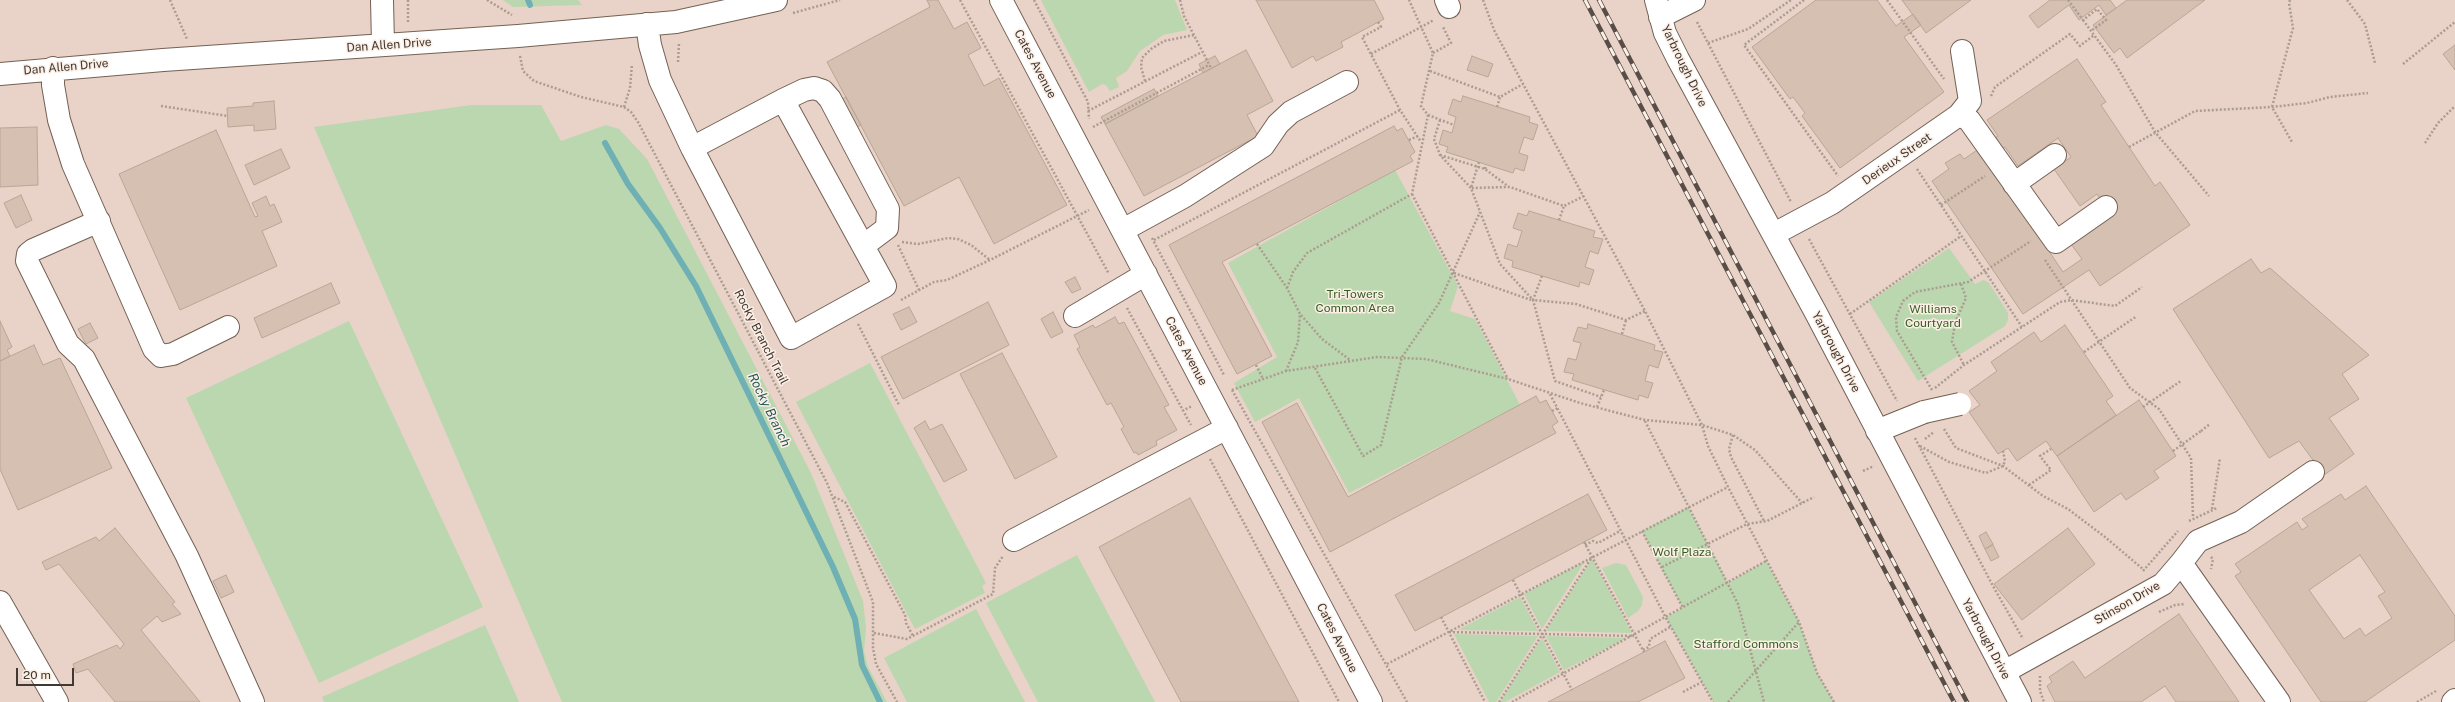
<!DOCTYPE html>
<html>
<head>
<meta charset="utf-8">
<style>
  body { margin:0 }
  #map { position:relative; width:2455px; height:702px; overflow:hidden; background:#f5e0d0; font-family:"Public Sans",sans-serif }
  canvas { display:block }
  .scale { position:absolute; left:16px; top:668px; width:58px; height:18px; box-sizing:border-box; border:2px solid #403832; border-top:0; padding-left:5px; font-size:12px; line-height:14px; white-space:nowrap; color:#403832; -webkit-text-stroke:3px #fcefe5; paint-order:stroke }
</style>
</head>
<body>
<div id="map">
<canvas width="2455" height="702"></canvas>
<div class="scale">20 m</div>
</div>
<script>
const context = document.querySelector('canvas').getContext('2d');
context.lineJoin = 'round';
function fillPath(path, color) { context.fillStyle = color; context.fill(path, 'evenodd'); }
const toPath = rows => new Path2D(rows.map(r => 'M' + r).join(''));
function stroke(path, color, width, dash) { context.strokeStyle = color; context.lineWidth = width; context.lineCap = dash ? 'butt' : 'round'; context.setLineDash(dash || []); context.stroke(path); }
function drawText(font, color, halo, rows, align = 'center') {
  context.font = font + ' "Public Sans",sans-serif'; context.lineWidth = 3; context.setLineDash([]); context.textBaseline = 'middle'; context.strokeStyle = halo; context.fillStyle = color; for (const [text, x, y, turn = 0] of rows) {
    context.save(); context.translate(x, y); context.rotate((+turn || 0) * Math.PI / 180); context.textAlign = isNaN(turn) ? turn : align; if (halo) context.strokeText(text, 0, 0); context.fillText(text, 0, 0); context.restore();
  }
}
const education = toPath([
  [0,0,2455,0,2455,702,0,702]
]);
const green = toPath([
  [503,0,578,0,582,5,513,7],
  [1041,0,1175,0,1187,30,1163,35,1140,51,1127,71,1116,78,1119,87,1110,91,1106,85,1102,84,1089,92],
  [471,105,541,105,561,141,606,125,619,129,647,159,811,473,863,601,866,628,864,651,868,667,887,702,562,702,314,127],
  [1395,170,1458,286,1450,311,1475,319,1520,405,1349,493,1299,398,1255,422,1234,383,1277,357,1228,263],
  [1949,248,1975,284,1984,280,1989,283,2008,313,2008,320,2005,326,1918,381,1869,302],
  [349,321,483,607,319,683,186,398],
  [870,363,986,583,982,586,985,593,915,629,796,402],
  [1688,507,1728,583,1766,561,1799,622,1817,673,1834,702,1714,702,1666,618,1683,608,1642,531],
  [1077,555,1155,702,1038,702,986,603],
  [1592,559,1632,633,1546,631],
  [1585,561,1542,629,1524,594],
  [1616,563,1626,565,1643,597,1642,605,1638,611,1628,618,1602,568],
  [1520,597,1538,631,1458,630],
  [976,609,1025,702,907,702,884,658],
  [485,625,519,702,324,702,322,697],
  [1454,634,1538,636,1496,702,1489,702],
  [1546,636,1627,638,1564,670],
  [1542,638,1560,672,1505,702,1500,702]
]);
const stream = toPath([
  [528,0,530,5],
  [605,143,628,184,660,228,696,286,833,567,855,619,862,665,880,702]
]);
const building = toPath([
  [927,0,938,0,954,29,967,22,981,48,968,55,984,86,999,78,1067,205,994,244,959,177,904,206,827,62,930,7,927,0],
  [1256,0,1374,0,1384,19,1341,42,1343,47,1316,61,1313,56,1292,68,1256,0],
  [1816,0,1877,0,1896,26,1913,14,1921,25,1904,37,1944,92,1840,168,1802,116,1805,113,1793,97,1790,99,1752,47,1816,0],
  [1902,0,1971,0,1926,33,1902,0],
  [2050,0,2110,0,2116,8,2106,15,2099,5,2079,20,2069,5,2038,28,2029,16,2050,0],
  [2127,0,2205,0,2127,58,2120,48,2114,53,2093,25,2127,0],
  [2455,45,2455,70,2443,54,2455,45],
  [1246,50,1273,101,1247,115,1258,136,1144,196,1105,124,1246,50],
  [1215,56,1220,64,1203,73,1199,64,1215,56],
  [1472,56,1493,64,1488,77,1467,70,1472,56],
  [2077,59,2106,102,2101,105,2155,186,2160,182,2190,225,2100,286,2089,270,2023,314,1932,181,1949,169,1945,163,1960,154,1964,159,1998,136,1987,120,2077,59],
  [2058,138,2071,157,2054,169,2080,206,2097,194,2112,216,2071,244,2082,259,2063,272,1987,159,2005,147,2018,166,2058,138],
  [1154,89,1158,96,1105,124,1101,117,1154,89],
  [1463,96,1530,117,1529,122,1538,125,1533,140,1524,137,1519,153,1528,156,1524,171,1515,168,1513,173,1446,152,1448,147,1439,144,1443,130,1452,133,1456,117,1448,114,1453,99,1461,102,1463,96],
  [846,97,861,125,840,136,825,108,846,97],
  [274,101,276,129,254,131,254,125,228,127,227,108,253,106,253,103,274,101],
  [1394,126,1397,131,1402,128,1415,152,1410,156,1413,161,1222,262,1272,356,1237,374,1169,245,1394,126],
  [37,127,38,185,0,187,0,128,37,127],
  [216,130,255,217,258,216,252,203,266,196,270,206,274,204,282,222,262,231,277,266,180,310,119,174,216,130],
  [281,149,290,168,254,185,245,165,281,149],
  [21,195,32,220,16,228,4,203,21,195],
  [1529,211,1595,231,1593,237,1603,239,1598,254,1590,251,1585,267,1594,270,1589,285,1580,282,1579,287,1512,267,1513,261,1504,258,1508,244,1517,247,1522,231,1513,228,1518,213,1527,216,1529,211],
  [2251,259,2261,273,2270,268,2369,355,2342,374,2359,399,2329,418,2354,454,2324,475,2299,441,2269,458,2173,309,2251,259],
  [1075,277,1081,289,1072,293,1065,282,1075,277],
  [331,283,340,303,262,338,254,318,331,283],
  [988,302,1009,345,903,399,881,357,988,302],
  [909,307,917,322,901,330,893,314,909,307],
  [1053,312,1063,332,1051,338,1041,319,1053,312],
  [1115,317,1119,324,1124,322,1169,405,1164,407,1177,430,1156,441,1157,445,1138,455,1136,452,1134,453,1121,429,1124,427,1111,403,1107,405,1077,349,1080,347,1074,335,1093,325,1095,328,1115,317],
  [0,321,12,347,7,350,10,356,0,361,0,321],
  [90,323,98,338,86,344,78,329,90,323],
  [1588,324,1655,345,1654,350,1663,352,1658,368,1649,365,1645,381,1653,383,1648,398,1639,395,1638,400,1572,380,1574,374,1564,372,1568,358,1576,360,1581,343,1573,341,1578,327,1587,329,1588,324],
  [2065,325,2113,396,2106,401,2116,415,2057,456,2046,441,2017,461,2008,448,1998,454,1969,412,1980,405,1969,391,1997,371,1991,362,2034,332,2041,342,2065,325],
  [34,345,43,365,60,358,112,468,18,510,0,469,0,361,34,345],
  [1002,353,1057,457,1015,479,960,374,1002,353],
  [1536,396,1540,403,1546,400,1558,422,1552,426,1556,433,1330,552,1262,422,1297,403,1348,497,1536,396],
  [2139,400,2176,456,2154,471,2159,478,2126,500,2121,493,2094,512,2057,456,2139,400],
  [925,421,930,430,942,424,967,470,944,482,914,428,925,421],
  [2366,486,2455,616,2455,640,2365,702,2321,702,2235,576,2241,572,2235,564,2297,522,2302,530,2308,526,2302,519,2341,494,2345,500,2366,486],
  [2360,555,2385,592,2378,596,2392,618,2365,636,2360,628,2344,639,2309,590,2360,555],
  [1588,494,1607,530,1415,631,1395,595,1588,494],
  [1190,498,1299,702,1181,702,1111,570,1099,547,1190,498],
  [115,528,175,602,172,604,181,614,162,622,157,616,141,630,200,702,115,702,88,669,76,673,73,664,117,645,120,649,124,644,59,564,46,570,42,562,96,537,99,541,115,528],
  [2068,528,2095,564,2022,620,1994,584,2068,528],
  [1986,532,1993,544,1985,549,1979,536,1986,532],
  [1993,545,1999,557,1991,561,1985,549,1993,545],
  [226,575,234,592,221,598,213,581,226,575],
  [2179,614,2239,702,2176,702,2165,686,2141,702,2055,702,2047,686,2052,682,2049,677,2073,661,2085,678,2179,614],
  [1665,641,1685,678,1638,702,1548,702,1665,641]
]);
const path = toPath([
  [170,0,187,39],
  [408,0,408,23],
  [487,0,512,15],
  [960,0,1109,274],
  [1034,0,1088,102,1089,119],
  [1180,0,1184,16,1211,68],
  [1483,0,1494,30,1645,311,1702,425,1708,446,1728,487,1799,622,1817,673,1834,702],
  [1804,0,1744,45,1838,176],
  [1887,0,1944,79],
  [2068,0,2083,20,2097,9,2106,20,2091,31],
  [2290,0,2289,3,2293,28,2272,107,2292,142],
  [2347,0,2365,24,2375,63],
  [793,13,840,0],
  [2083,20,2116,65,2155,132,2209,196],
  [1378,22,1381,27,1362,37,1400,110,1421,142],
  [1697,22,1791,202],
  [1708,43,1748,29,1791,0],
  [1433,53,1451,43,1443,27],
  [1371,54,1434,20],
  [520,56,523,71,534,81,581,97,624,107,631,112,638,122,827,483,873,602,873,648,876,664,897,702],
  [678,62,679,43],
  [2403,64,2455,22],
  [1430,71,1500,97,1523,84],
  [1145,81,1141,67,1142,58,1151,49,1164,41,1194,35],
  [1991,96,1995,87,2070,34,2080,46,2094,35],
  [161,106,228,116],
  [624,107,630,88,632,64],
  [1497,107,1500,97],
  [1088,111,1202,52],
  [1428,115,1454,125],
  [1440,120,1434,139,1440,155,1471,188,1500,264,1533,300,1555,381,1601,397],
  [1093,127,1209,65],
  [1409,140,1418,136],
  [2425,143,2438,123,2455,106],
  [2129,147,2195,111,2272,107,2307,103,2330,97,2368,93],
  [1440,155,1485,169,1509,187],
  [1479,162,1471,188,1510,187,1564,206,1584,196],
  [1485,169,1486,165],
  [1917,169,2022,327],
  [1412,194,1508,379],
  [1941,205,1985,176],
  [1559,220,1564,206],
  [1152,238,1224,375],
  [1809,239,1897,401],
  [1154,240,1400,110],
  [902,242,918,244,948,238,958,239,971,245,990,260],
  [1257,244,1287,288,1300,314,1298,342,1286,371],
  [898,245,919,290],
  [2045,260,2130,388,2159,409,2191,458,2193,517],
  [1454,273,1531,300],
  [1542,276,1533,300,1576,304,1626,320,1645,311],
  [1961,284,1966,298,1955,323,1952,342,1964,365],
  [1287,288,1293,272,1307,253,1412,194,1428,115,1421,106,1433,53,1409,0],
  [901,300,934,282,947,280,990,260,1089,210],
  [1127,308,1191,425],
  [1850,314,1961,236],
  [1301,315,1322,339,1350,360],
  [858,324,899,405],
  [1622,334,1626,320],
  [1256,365,1263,379],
  [1315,368,1363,456,1381,445,1402,357,1439,303,1480,212],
  [2172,387,2181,381],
  [1935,388,1964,365,2060,302,2071,300,2115,306,2142,287],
  [1232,390,1407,702],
  [1232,390,1286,371,1377,357,1426,359,1508,379,1580,403,1645,420,1702,425,1733,435,1755,450,1802,503],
  [1932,390,1897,331,1896,317,1903,301,1915,292,1968,282,2031,241],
  [1550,394,1666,618,1713,702],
  [1597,407,1604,390],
  [1182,411,1192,406],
  [1552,411,1558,408],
  [1645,421,1738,604,1764,702],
  [1944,429,1956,448,2003,466,2043,496,2068,509,2105,537,2144,570],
  [2201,431,2210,424],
  [1733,435,1729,449,1731,457,1764,521],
  [1915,438,1993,586,2023,639],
  [1925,439,1934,432],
  [1920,446,1949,462,1986,473,2003,466,2005,461,2003,451],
  [1210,459,1339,702],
  [1863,471,1874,466],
  [2029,485,2051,470,2040,456,2051,449],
  [834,497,845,502,905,615,906,623,913,636],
  [2212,509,2220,458],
  [2189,521,2217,508],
  [1642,531,1683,608],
  [1584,542,1644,652],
  [1585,545,1593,541,1598,543,1620,531],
  [2211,557,2213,559,2211,569],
  [1662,567,1747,524,1767,521,1814,497],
  [2143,571,2178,531],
  [1513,580,1572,690],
  [2159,612,2175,605,2185,604],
  [1441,617,1485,702],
  [1449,632,1634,636],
  [874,633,907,639,993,594,995,568,1003,556],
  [1643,650,1649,647,1650,639,1670,627],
  [1387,664,1728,487],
  [2040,676,2040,691,2044,702],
  [1683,692,1702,682],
  [1499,702,1592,557],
  [1512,702,1766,561],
  [1728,702,1799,622],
  [2417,702,2436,691]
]);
const minor = toPath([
  [382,0,383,45],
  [1001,0,1371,702],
  [1446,0,1449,7],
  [1656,0,1665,33,1678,59,1816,313,2020,702],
  [1660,17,1694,0],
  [647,24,650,45,660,80,692,148,791,338,885,286,783,100,692,148],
  [53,68,53,85,59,120,73,164,154,349,161,356,173,354,228,327],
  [0,74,163,60,518,36,676,22,776,0],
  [783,100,804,90,814,88,823,91,830,99,888,209,887,228,863,246],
  [1959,115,1969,120,2056,242,2106,207],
  [2014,184,2055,155],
  [99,221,33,250,28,254,27,261,68,344,84,359,187,556,253,702],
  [1123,230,1185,196,1263,146,1278,124,1291,112,1347,82],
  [1774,234,1832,203,1959,115,1970,101,1962,51],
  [1075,316,1146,274],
  [1877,431,1924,412],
  [1014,540,1227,428],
  [2181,563,2198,541,2241,522,2313,472],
  [0,602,57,702],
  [2004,672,2163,584,2181,563,2279,702],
  [2453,702,2455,700]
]);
const rail = toPath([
  [1585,0,1954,702],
  [1599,0,1967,702]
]);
const pathBridge = toPath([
  [2084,352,2137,316],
  [2143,407,2172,387],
  [2173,451,2201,431]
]);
const minorBridge = toPath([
  [1924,412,1960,404]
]);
const streetNames = [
  ["Dan Allen Drive",389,45,-4],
  ["Cates Avenue",1035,64,62],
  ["Yarbrough Drive",1684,66,64],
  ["Dan Allen Drive",66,67,-5],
  ["Derieux Street",1897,159,-35],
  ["Rocky Branch Trail",761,337,63],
  ["Cates Avenue",1186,351,62],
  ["Yarbrough Drive",1836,352,62],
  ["Stinson Drive",2127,603,-30],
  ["Cates Avenue",1337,638,63],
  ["Yarbrough Drive",1986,639,62]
];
const parkNames = [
  ["Tri-Towers",1355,294],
  ["Common Area",1355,308],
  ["Williams",1933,309],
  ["Courtyard",1933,323],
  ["Wolf Plaza",1682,552],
  ["Stafford Commons",1746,644]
];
const waterNames = [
  ["Rocky Branch",769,410,64]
];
fillPath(education, '#e9d2c7');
fillPath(green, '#bbd7af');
stroke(stream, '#6eb0b3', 6);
fillPath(building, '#d5c0b1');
stroke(building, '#baa697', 1);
stroke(minor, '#746154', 24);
stroke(path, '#ab9c90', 2.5, [2, 2]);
stroke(minor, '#fff', 22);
stroke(rail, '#584e47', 4.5);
stroke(rail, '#fcefe5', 3, [9]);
stroke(minorBridge, '#746154', 24, []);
stroke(pathBridge, '#ab9c90', 2.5, [2, 2]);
stroke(minorBridge, '#fff', 22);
drawText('12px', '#403832', '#fcefe5', streetNames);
drawText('12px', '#365d23', '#fcefe5', parkNames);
drawText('italic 13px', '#235b5d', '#fcefe5', waterNames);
</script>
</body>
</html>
